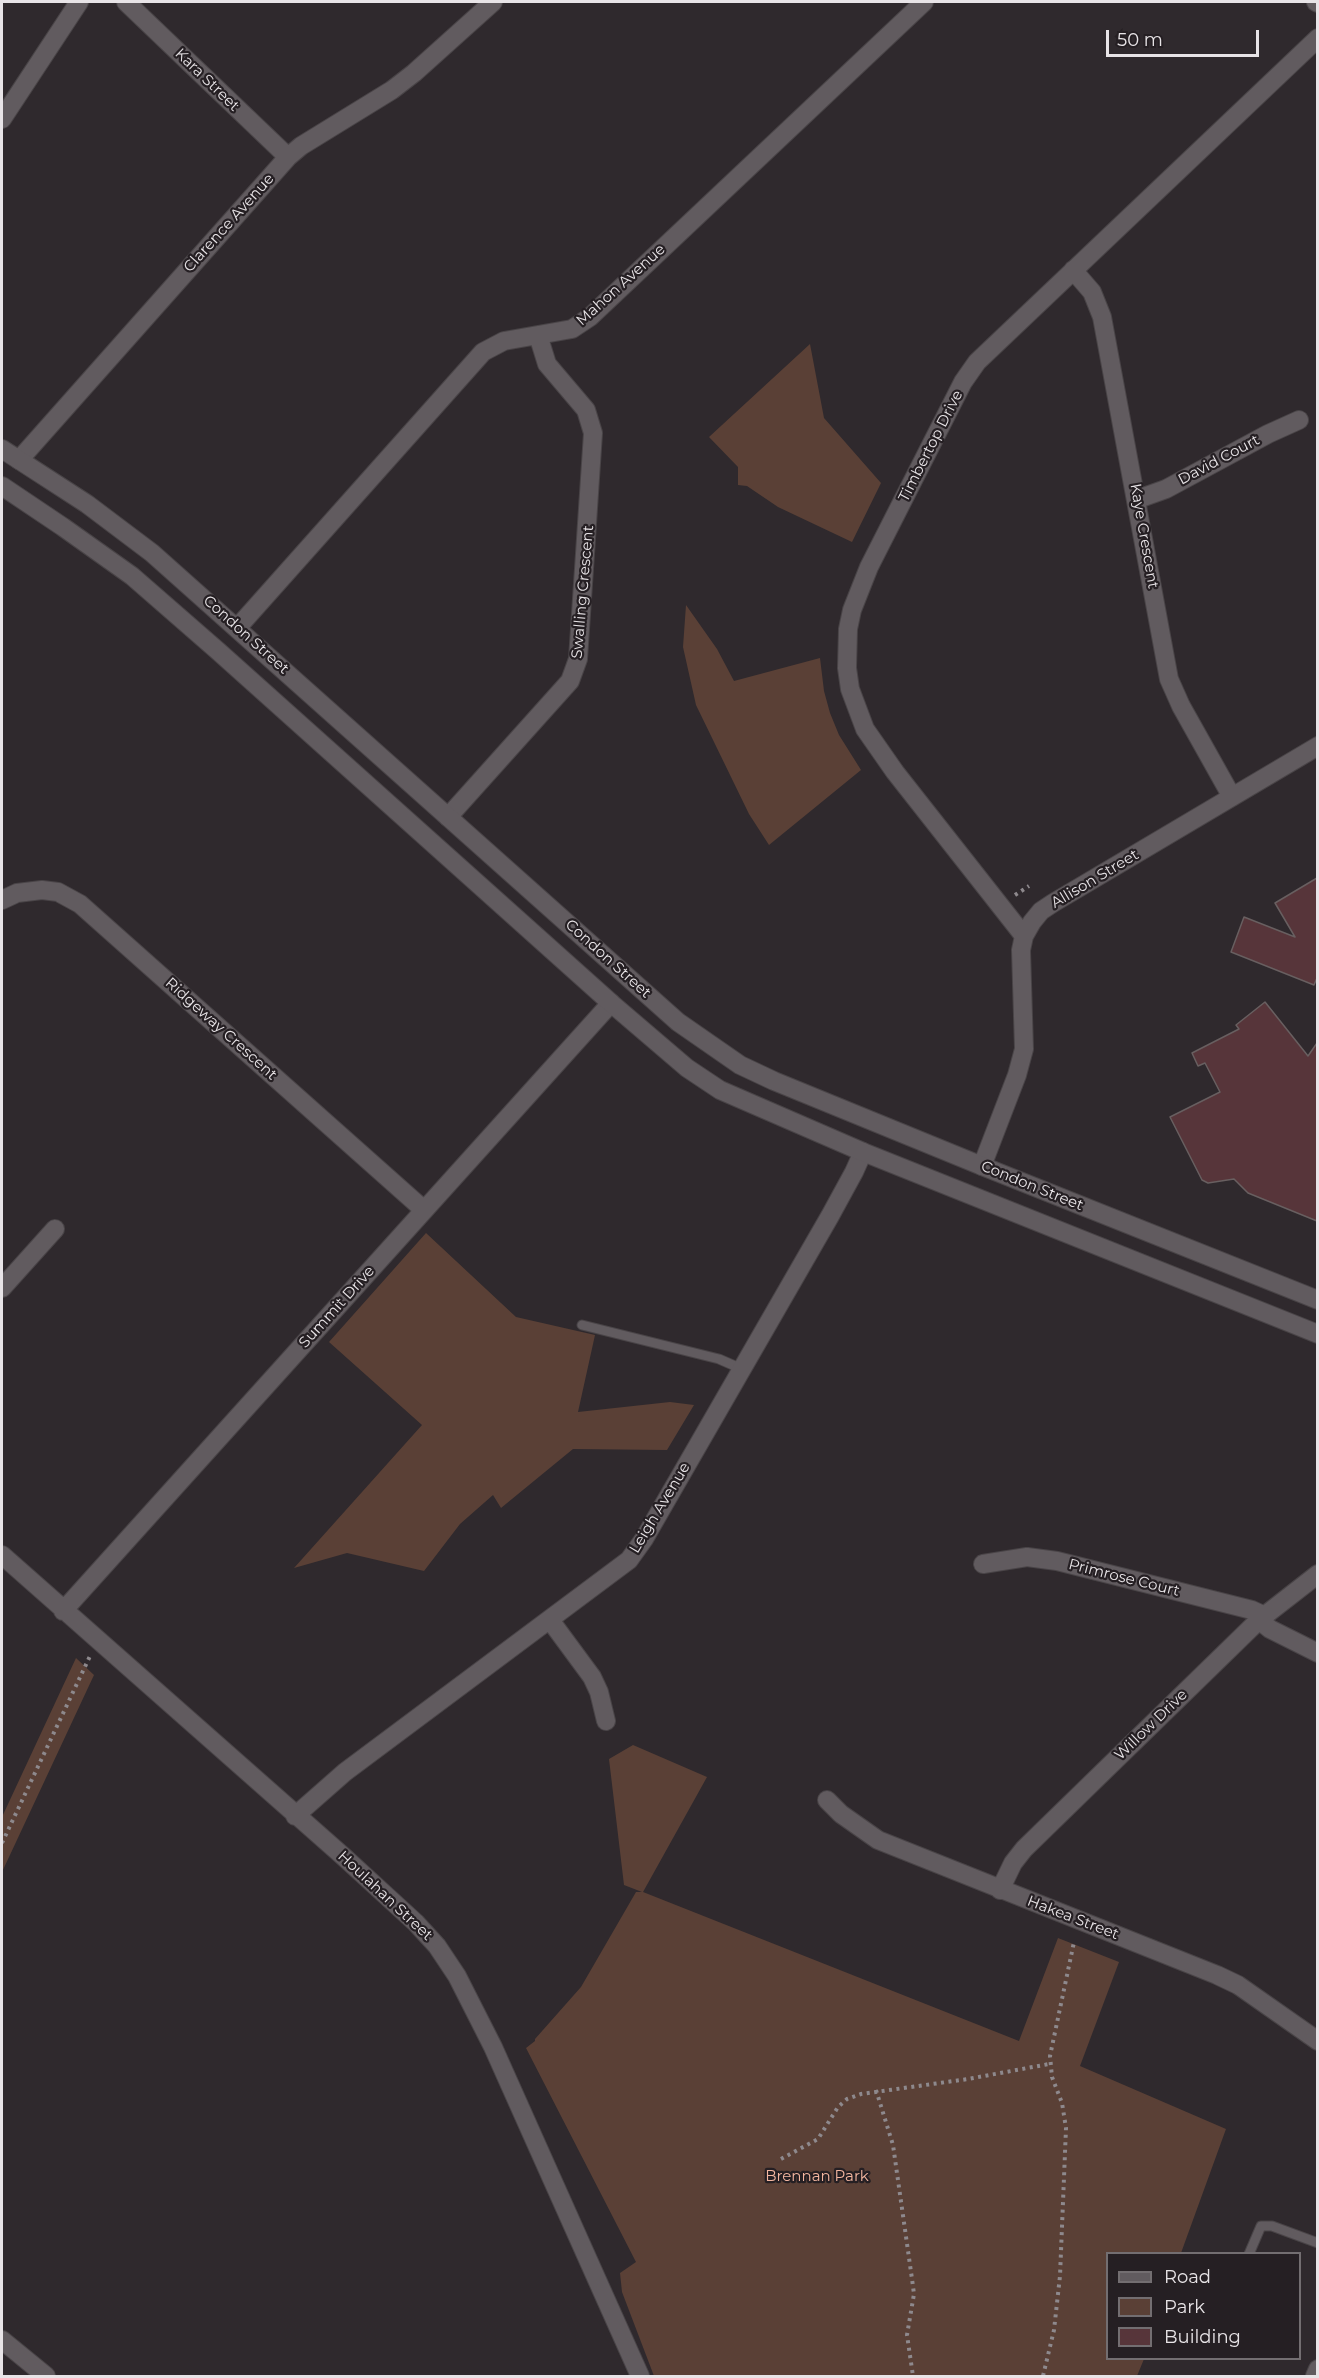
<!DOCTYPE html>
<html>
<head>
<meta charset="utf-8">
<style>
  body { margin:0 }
  #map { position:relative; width:1319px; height:2378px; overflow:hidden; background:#2f292d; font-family:Montserrat,sans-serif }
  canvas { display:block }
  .frame { position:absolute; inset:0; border:3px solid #e8e4e7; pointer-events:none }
  .legend { position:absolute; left:1106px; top:2252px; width:195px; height:108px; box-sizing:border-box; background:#251f23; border:2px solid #736e71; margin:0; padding:8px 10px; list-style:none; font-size:18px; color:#e8e4e7 }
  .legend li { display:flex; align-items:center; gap:12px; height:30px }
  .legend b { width:30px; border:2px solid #736e71 }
  .scale { position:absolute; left:1106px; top:30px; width:153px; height:27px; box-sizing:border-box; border:3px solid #e8e4e7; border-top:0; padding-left:8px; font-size:18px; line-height:21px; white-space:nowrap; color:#e8e4e7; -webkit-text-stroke:4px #251f23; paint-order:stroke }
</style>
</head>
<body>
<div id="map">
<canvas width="1319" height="2378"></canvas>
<div class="frame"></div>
<ul class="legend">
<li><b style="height:8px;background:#615b5f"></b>Road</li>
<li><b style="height:16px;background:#5a4036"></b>Park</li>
<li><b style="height:16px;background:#57353a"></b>Building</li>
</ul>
<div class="scale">50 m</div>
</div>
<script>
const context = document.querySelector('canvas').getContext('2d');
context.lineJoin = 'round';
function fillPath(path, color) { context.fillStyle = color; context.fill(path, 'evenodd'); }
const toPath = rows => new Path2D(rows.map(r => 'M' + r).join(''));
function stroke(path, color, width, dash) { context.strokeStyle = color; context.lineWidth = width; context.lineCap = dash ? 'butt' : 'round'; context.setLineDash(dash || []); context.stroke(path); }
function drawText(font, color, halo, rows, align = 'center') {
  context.font = font + ' Montserrat,sans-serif'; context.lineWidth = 4.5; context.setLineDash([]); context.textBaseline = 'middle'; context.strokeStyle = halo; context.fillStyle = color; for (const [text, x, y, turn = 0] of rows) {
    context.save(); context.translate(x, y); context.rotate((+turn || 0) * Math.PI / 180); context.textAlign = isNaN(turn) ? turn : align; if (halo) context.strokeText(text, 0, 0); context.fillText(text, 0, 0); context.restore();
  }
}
const green = toPath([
  [810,344,824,418,881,483,852,542,778,507,747,486,738,485,738,467,709,437],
  [686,605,717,649,734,681,820,658,824,691,830,713,839,735,861,770,769,845,749,814,696,705,683,647],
  [426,1233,516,1317,595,1335,578,1412,670,1402,694,1405,667,1450,573,1449,501,1508,493,1495,460,1524,424,1571,347,1553,294,1568,422,1425,329,1342],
  [76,1658,94,1675,2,1872,2,1817],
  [633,1745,707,1777,643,1892,1019,2041,1058,1938,1119,1962,1080,2066,1226,2129,1181,2253,1108,2254,1108,2358,1144,2359,1137,2376,654,2376,622,2292,620,2273,636,2262,526,2048,535,2041,535,2039,581,1987,636,1892,642,1892,624,1885,609,1759]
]);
const building = toPath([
  [1317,878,1317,978,1314,985,1231,952,1244,917,1295,937,1275,903,1317,878],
  [1265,1002,1308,1056,1317,1043,1317,1221,1248,1193,1234,1179,1208,1183,1202,1180,1170,1117,1220,1092,1205,1063,1198,1066,1192,1053,1239,1029,1236,1025,1265,1002]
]);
const path = toPath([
  [1015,895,1029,886],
  [2,1843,90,1656],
  [876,2090,893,2145,912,2279,914,2294,907,2335,913,2376],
  [781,2159,818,2139,838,2107,847,2099,861,2094,968,2079,1049,2064],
  [1043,2376,1054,2330,1060,2276,1066,2128,1062,2103,1052,2077,1050,2056,1074,1942]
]);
const service = toPath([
  [582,1325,719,1359,742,1369],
  [1249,2254,1261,2226,1272,2226,1318,2243]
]);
const minor = toPath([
  [126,2,288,157],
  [1316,2,1318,3],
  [2,119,79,2],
  [1073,270,1092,292,1102,317,1169,679,1181,706,1232,797],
  [19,460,288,157,301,146,392,90,414,73,493,2],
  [1138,499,1166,489,1268,434,1299,420],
  [238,627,483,352,504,341,572,329,590,317,924,2],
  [448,817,570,681,578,659,593,433,586,410,547,364,538,335],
  [2,900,17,893,42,890,58,892,80,904,424,1210],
  [1024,936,895,772,865,729,850,689,847,668,848,629,852,610,869,567,963,382,977,362,1318,38],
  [982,1166,1017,1075,1024,1049,1021,950,1024,936,1032,922,1041,911,1053,903,1318,746],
  [2,1288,55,1229],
  [2,1555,344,1857,416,1923,437,1946,457,1976,493,2047,640,2376],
  [983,1564,1027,1557,1057,1561,1252,1610,1263,1615],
  [63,1611,611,1003],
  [550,1620,592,1677,599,1692,606,1721],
  [1259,1620,1270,1629,1318,1653],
  [827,1800,841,1814,878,1840,1217,1975,1238,1985,1318,2041],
  [295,1816,345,1772,629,1560,644,1539,830,1216,854,1172,863,1152],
  [1000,1890,1013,1863,1024,1849,1259,1620,1318,1574],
  [2,2340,46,2376]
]);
const tertiary = toPath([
  [1315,2376,1318,2369]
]);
const secondary = toPath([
  [2,449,87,504,152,553,678,1022,740,1065,774,1081,982,1166,1318,1300],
  [2,486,63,527,132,576,218,651,611,1003,687,1068,720,1090,863,1152,1318,1334]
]);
const streetNames = [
  ["Kara Street",207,80,44],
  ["Clarence Avenue",229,223,-48],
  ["Mahon Avenue",621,285,-42],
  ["Timbertop Drive",931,446,-63],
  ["David Court",1219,460,-28],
  ["Kaye Crescent",1144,536,80],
  ["Swalling Crescent",583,592,-85],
  ["Condon Street",246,635,42],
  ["Allison Street",1095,879,-31],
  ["Condon Street",608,959,42],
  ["Ridgeway Crescent",221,1029,42],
  ["Condon Street",1032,1186,22],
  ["Summit Drive",337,1307,-48],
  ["Leigh Avenue",660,1508,-59],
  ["Primrose Court",1124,1578,14],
  ["Willow Drive",1151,1725,-44],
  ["Houlahan Street",385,1896,43],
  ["Hakea Street",1073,1918,21]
];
const parkNames = [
  ["Brennan Park",817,2177]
];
fillPath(green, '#5a4036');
fillPath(building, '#57353a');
stroke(building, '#685f60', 1.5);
stroke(service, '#494447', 11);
stroke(minor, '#494447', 20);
stroke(tertiary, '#494447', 20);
stroke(secondary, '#494447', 20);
stroke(path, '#8e898d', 4, [3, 4.5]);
stroke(service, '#615b5f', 9);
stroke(minor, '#615b5f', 18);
stroke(tertiary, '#615b5f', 18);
stroke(secondary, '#615b5f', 18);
drawText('15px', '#e8e4e7', '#251f23', streetNames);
drawText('15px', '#f5b7a0', '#251f23', parkNames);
</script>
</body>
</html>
